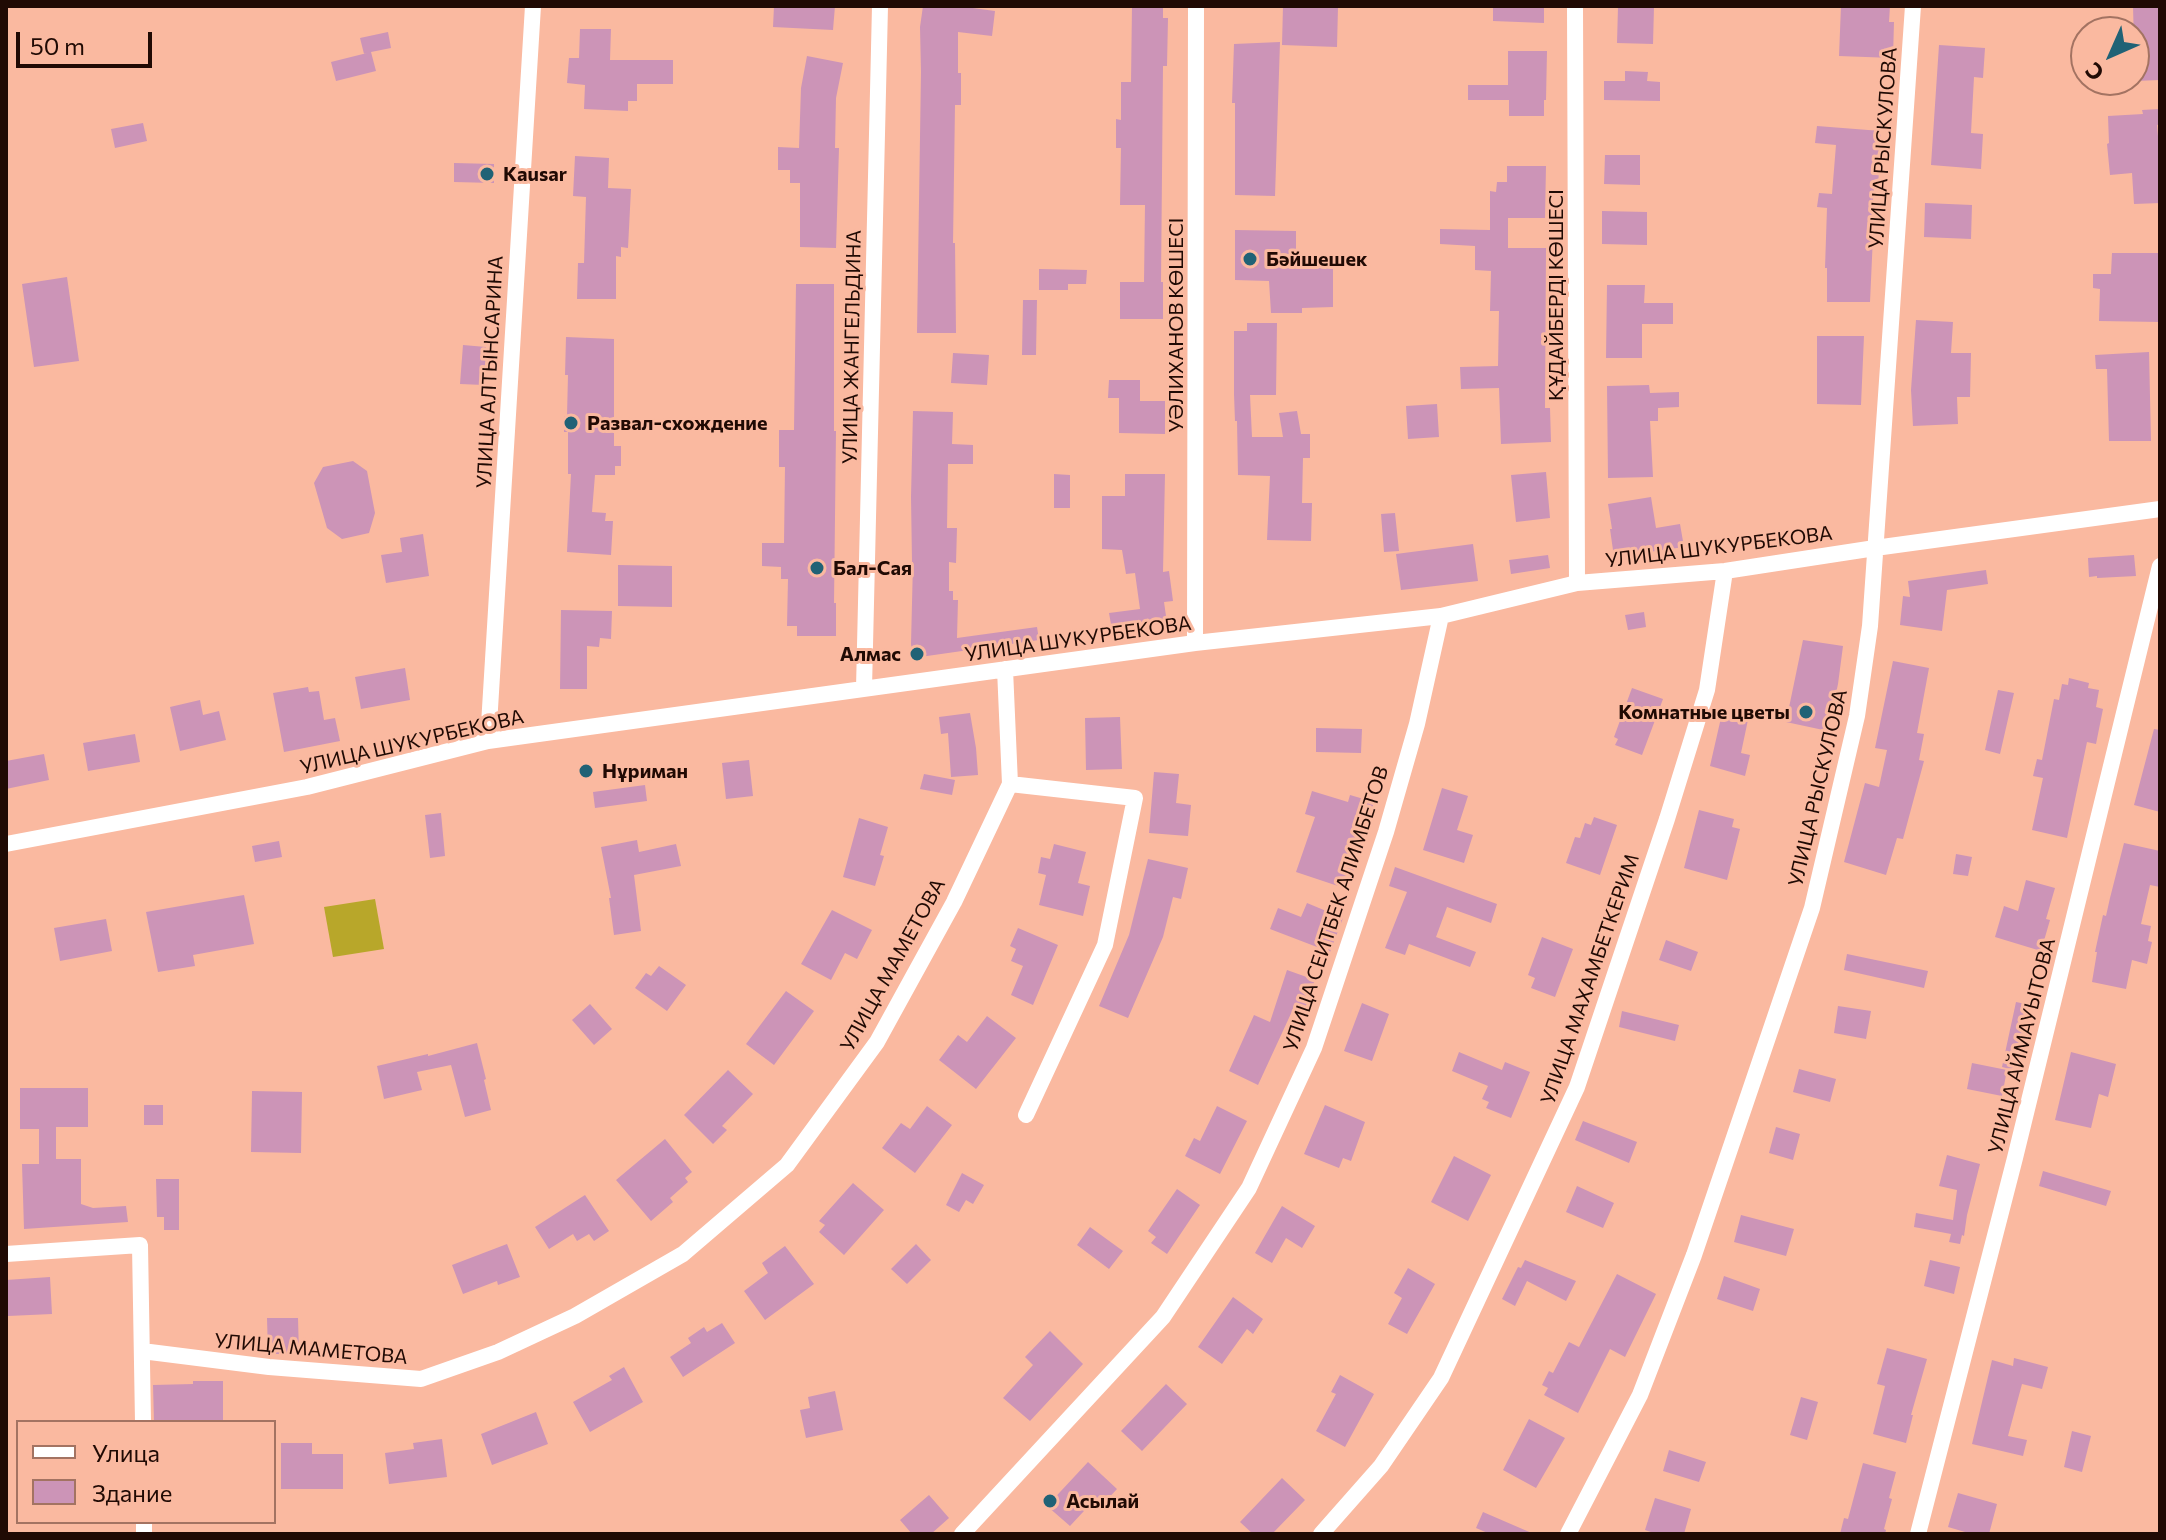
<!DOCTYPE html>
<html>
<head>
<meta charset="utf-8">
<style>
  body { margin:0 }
  #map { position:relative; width:2166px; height:1540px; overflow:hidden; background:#fab9a0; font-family:Commissioner,sans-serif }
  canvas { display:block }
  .frame { position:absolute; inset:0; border:8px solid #200a04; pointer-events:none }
  .legend { position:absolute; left:16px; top:1420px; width:260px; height:104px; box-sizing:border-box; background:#fab9a0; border:2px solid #a37362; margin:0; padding:10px 14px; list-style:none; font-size:24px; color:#200a04 }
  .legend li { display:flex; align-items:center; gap:16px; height:40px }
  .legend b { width:40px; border:2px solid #a37362 }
  .north { position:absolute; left:2070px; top:16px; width:80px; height:80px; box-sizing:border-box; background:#fab9a0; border:2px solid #a37362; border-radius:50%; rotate:225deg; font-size:22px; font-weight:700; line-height:32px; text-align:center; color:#200a04 }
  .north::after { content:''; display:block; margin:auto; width:28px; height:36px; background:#206276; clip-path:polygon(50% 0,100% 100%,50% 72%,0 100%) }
  .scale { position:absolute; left:16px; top:32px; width:136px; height:36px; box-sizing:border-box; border:4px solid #200a04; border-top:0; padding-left:10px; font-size:24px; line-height:28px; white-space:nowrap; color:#200a04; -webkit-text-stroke:6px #fab9a0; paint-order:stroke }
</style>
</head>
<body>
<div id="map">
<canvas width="2166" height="1540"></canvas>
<div class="frame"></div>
<ul class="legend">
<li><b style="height:10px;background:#fff"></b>Улица</li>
<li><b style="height:22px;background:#cc94b7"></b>Здание</li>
</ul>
<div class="north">С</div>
<div class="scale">50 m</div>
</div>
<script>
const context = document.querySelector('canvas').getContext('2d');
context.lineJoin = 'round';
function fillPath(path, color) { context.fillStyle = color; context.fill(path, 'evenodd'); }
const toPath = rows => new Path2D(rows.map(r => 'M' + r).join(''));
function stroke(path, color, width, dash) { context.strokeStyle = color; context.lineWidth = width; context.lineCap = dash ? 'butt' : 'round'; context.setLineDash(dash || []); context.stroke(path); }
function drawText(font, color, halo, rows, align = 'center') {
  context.font = font + ' Commissioner,sans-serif'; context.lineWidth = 6; context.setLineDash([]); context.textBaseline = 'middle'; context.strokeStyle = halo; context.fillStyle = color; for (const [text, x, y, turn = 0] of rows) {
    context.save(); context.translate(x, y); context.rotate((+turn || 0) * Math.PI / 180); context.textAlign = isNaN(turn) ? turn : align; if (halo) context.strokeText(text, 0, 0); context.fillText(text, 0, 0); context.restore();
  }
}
const green = toPath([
  [375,899,384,949,333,957,324,907]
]);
const building = toPath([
  [774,6,835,6,833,30,773,27],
  [923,6,958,6,995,11,992,36,958,32,958,73,961,73,961,105,955,105,953,243,955,243,956,333,917,333,921,72,920,27],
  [1132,6,1163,7,1163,18,1168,18,1167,66,1163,66,1161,282,1163,282,1163,319,1120,319,1120,282,1144,282,1145,205,1120,205,1121,148,1116,148,1116,119,1121,120,1121,82,1131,82],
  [1283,6,1338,7,1337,47,1282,45],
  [1493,6,1544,6,1544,23,1493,21],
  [1841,6,1890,6,1889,22,1894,22,1893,58,1839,56],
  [2133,6,2160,6,2160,80,2135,81],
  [1618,7,1654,7,1653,44,1617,43],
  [580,29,611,29,610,60,673,60,673,84,637,84,637,101,628,101,628,111,584,109,585,85,567,83,569,58,579,58],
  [388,32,391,48,371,52,376,71,336,81,331,62,367,53,364,54,360,38],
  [1280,42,1275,196,1235,195,1235,103,1232,103,1234,44],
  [1939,45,1985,48,1983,78,1974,77,1971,133,1983,134,1981,169,1931,165],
  [1508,51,1547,51,1546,100,1544,100,1544,116,1509,116,1509,100,1468,100,1468,85,1508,85],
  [807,56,843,63,836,98,835,148,839,148,836,248,800,247,800,183,790,183,790,170,778,170,778,147,799,148,801,88],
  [1625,71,1648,72,1647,81,1660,82,1660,101,1604,100,1604,81,1625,81],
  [2160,109,2160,124,2157,125,2160,159,2160,203,2134,204,2132,173,2110,175,2107,144,2109,143,2108,116,2143,114,2142,110],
  [143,123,147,141,115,148,111,129],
  [1817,126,1881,131,1878,188,1874,188,1870,236,1873,236,1870,302,1827,302,1827,268,1825,268,1827,208,1817,207,1819,193,1832,194,1836,145,1815,143],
  [1605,155,1640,155,1640,185,1604,184],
  [575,156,609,158,608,188,631,189,628,248,621,247,621,257,616,256,616,299,577,299,578,263,584,263,586,197,573,196],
  [454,163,494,164,494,183,454,182],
  [1507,166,1546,166,1545,218,1508,218,1508,248,1546,248,1545,408,1550,408,1551,442,1501,444,1499,388,1461,389,1460,367,1498,366,1499,311,1490,311,1491,271,1475,270,1475,246,1440,244,1440,229,1490,230,1490,191,1496,192,1497,182,1507,182],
  [1925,203,1972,205,1971,239,1924,237],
  [1602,211,1647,212,1647,245,1602,244],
  [1235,230,1296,231,1296,262,1333,263,1333,307,1302,308,1302,313,1271,313,1269,281,1235,280],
  [2112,253,2160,253,2160,322,2099,321,2100,289,2093,288,2093,274,2111,274],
  [1039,269,1087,270,1086,284,1068,284,1068,290,1039,290],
  [67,277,79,361,34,367,22,284],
  [796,284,834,284,834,431,836,431,834,603,836,603,836,636,797,636,797,626,787,626,788,579,781,579,781,567,762,566,762,543,784,543,785,467,779,467,779,430,794,430],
  [1607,285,1645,285,1644,303,1673,303,1673,324,1642,324,1642,358,1606,358],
  [1023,300,1037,300,1036,355,1022,355],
  [1916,320,1953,322,1951,353,1971,353,1970,397,1957,397,1958,424,1913,426,1911,390],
  [1247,323,1277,323,1276,395,1250,395,1252,437,1283,437,1279,413,1297,411,1301,434,1310,434,1310,458,1303,458,1302,503,1312,503,1311,541,1267,540,1270,476,1238,475,1237,421,1235,421,1234,394,1234,331,1247,331],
  [1817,336,1864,336,1861,405,1817,404],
  [566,337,614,339,614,446,621,446,621,466,615,466,615,475,595,475,592,512,606,513,605,521,613,521,611,555,567,552,571,474,568,474,568,432,564,432,564,416,567,416,568,375,565,375],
  [463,345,486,347,484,385,460,384],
  [2149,352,2151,441,2109,441,2107,369,2096,369,2095,355],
  [953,353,989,355,987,385,951,383],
  [1109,380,1140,380,1140,401,1165,401,1165,434,1119,433,1119,398,1108,398],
  [1649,385,1650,393,1679,392,1679,407,1658,408,1658,421,1650,421,1653,477,1608,478,1607,386],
  [1437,404,1439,437,1408,439,1406,406],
  [913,411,953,412,952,444,973,445,973,464,948,464,947,528,957,528,956,563,949,562,949,591,953,591,953,600,958,600,957,638,1037,627,1039,640,913,658,911,644,913,562,912,562,911,497],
  [353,461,367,471,375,513,369,533,342,539,327,528,314,483,323,467],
  [1546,472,1550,518,1516,522,1511,475],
  [1054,474,1070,475,1070,508,1054,508],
  [1125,474,1165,474,1163,572,1169,571,1173,601,1164,602,1167,623,1112,630,1109,613,1140,609,1135,573,1126,574,1122,550,1102,549,1102,496,1125,496],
  [1651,497,1656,528,1680,524,1684,547,1614,557,1610,529,1612,529,1608,504],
  [1395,513,1399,551,1384,552,1381,514],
  [423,534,429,576,386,583,381,555,402,552,400,538],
  [1473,544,1478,581,1401,590,1396,554],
  [1548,555,1550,568,1511,574,1509,560],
  [2134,555,2136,576,2097,578,2097,576,2089,577,2088,558],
  [618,565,672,566,672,607,618,606],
  [1986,570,1988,584,1947,590,1942,631,1900,625,1903,596,1910,597,1908,581],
  [561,610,612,611,611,639,600,638,599,647,587,646,587,689,560,689],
  [1644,612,1646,627,1628,630,1625,615],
  [1803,640,1843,646,1838,684,1828,731,1786,722],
  [1893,661,1929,668,1917,733,1924,734,1919,760,1924,761,1903,839,1897,838,1886,875,1844,862,1865,783,1879,787,1887,750,1875,748],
  [405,668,410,700,361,709,355,677],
  [2069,678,2089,683,2088,688,2099,690,2096,707,2103,709,2096,744,2087,742,2067,838,2032,830,2043,778,2033,776,2037,759,2042,760,2054,699,2059,700,2062,684,2068,685],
  [308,687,309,692,319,691,324,720,335,718,340,741,284,752,273,693],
  [1632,688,1663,699,1642,755,1615,745,1618,739,1614,737],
  [1998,690,2014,693,2000,754,1985,750],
  [200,700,203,715,219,711,226,740,180,751,170,707],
  [1723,709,1749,715,1741,753,1750,755,1745,776,1710,766],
  [970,713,976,748,978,775,951,777,948,733,941,734,939,717],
  [1120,717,1122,769,1086,770,1085,718],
  [1316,728,1362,729,1361,753,1316,752],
  [2154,729,2160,730,2160,812,2134,805],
  [135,734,140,762,88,771,83,743],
  [44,754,49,780,6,789,6,761],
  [749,760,753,796,726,799,722,763],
  [1154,772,1179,774,1176,803,1191,805,1188,836,1149,833],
  [924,774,955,780,952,795,920,789],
  [645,785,647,801,595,808,593,792],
  [1442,788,1468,796,1457,830,1473,835,1464,863,1423,850],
  [1312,791,1348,802,1350,795,1374,802,1365,832,1362,831,1355,853,1358,854,1358,857,1347,889,1296,872,1315,817,1305,814],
  [1699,810,1734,819,1732,827,1740,829,1727,880,1684,868],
  [441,813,445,856,430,858,425,815],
  [1594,817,1617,825,1600,875,1566,863,1575,837,1580,838,1585,823,1591,825],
  [859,818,888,827,880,855,884,856,875,886,843,877],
  [637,840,639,852,676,844,681,866,634,875,641,931,614,935,609,898,611,898,601,847],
  [279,841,282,857,255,862,252,846],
  [2124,843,2160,851,2160,887,2150,885,2141,924,2151,926,2148,941,2152,942,2147,964,2132,960,2126,989,2092,982,2097,952,2095,952,2103,915,2106,916,2110,898],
  [1054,844,1086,852,1078,883,1090,886,1083,916,1039,905,1046,875,1038,873,1041,857,1050,859],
  [1956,854,1972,857,1968,876,1953,874],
  [1148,859,1188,868,1181,899,1173,897,1163,937,1128,1018,1099,1006,1129,935],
  [1395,867,1497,904,1491,923,1447,907,1436,937,1476,952,1470,967,1409,944,1405,955,1385,948,1407,892,1389,886],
  [2026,880,2055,888,2046,919,2050,920,2041,951,1995,937,2004,906,2018,911],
  [244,895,254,944,193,955,195,966,158,972,146,912],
  [1307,903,1343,918,1330,952,1270,929,1278,908,1301,917],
  [832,910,872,930,857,959,845,953,831,980,801,964],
  [106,919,112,951,60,961,54,928],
  [1018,928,1058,945,1033,1005,1011,995,1023,966,1011,961,1016,949,1010,946],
  [1542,937,1573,949,1555,997,1531,988,1535,978,1528,975],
  [1666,940,1698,952,1691,971,1659,960],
  [1847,954,1928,971,1924,988,1844,970],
  [659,966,686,985,667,1011,635,988,646,973,651,976],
  [1287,970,1315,980,1304,1011,1294,1007,1258,1085,1229,1071,1254,1015,1270,1022],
  [786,991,814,1011,774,1065,746,1044],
  [2016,1002,2031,1005,2018,1071,2002,1067],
  [1362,1003,1389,1014,1372,1061,1344,1051],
  [590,1004,612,1029,594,1045,572,1020],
  [1838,1006,1871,1011,1866,1039,1834,1033],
  [1622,1011,1679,1025,1675,1041,1619,1027],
  [987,1016,1016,1038,976,1089,939,1060,958,1035,967,1042],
  [477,1043,486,1079,484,1080,491,1110,465,1117,451,1065,417,1072,422,1090,384,1099,377,1066,428,1054,428,1056],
  [1459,1052,1502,1070,1505,1062,1530,1072,1511,1118,1486,1108,1489,1102,1482,1099,1488,1086,1452,1071],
  [2071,1052,2116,1064,2108,1097,2099,1094,2091,1128,2055,1120],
  [1972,1063,2007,1070,2002,1096,1967,1089],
  [1799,1069,1836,1079,1830,1102,1793,1092],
  [728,1070,753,1094,722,1126,727,1130,713,1144,684,1115],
  [20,1088,88,1088,88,1127,56,1127,56,1159,81,1159,81,1204,93,1208,126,1206,128,1222,24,1229,22,1164,39,1164,39,1129,20,1129],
  [252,1091,302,1092,301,1153,251,1152],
  [144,1105,163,1105,163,1125,144,1125],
  [1325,1105,1365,1122,1351,1161,1343,1158,1339,1168,1304,1154],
  [927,1106,952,1125,915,1173,882,1148,901,1123,910,1129],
  [1217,1106,1247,1121,1220,1174,1185,1156,1194,1138,1200,1141],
  [1583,1121,1637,1142,1629,1163,1575,1140],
  [1776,1127,1800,1134,1793,1160,1769,1153],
  [665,1139,692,1172,685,1178,688,1182,670,1198,673,1202,651,1221,616,1180],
  [1947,1155,1980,1164,1967,1215,1964,1236,1962,1235,1960,1244,1949,1242,1951,1234,1914,1227,1916,1213,1953,1220,1957,1190,1939,1186],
  [1454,1156,1491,1175,1468,1221,1431,1202],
  [2043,1171,2111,1191,2106,1206,2039,1186],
  [962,1173,984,1185,973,1204,966,1200,959,1212,946,1205],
  [156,1179,179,1179,179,1230,164,1230,164,1217,157,1217],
  [853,1183,884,1210,844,1255,819,1232,825,1225,819,1221],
  [1577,1186,1614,1203,1603,1228,1566,1212],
  [1177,1189,1200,1205,1167,1254,1151,1243,1156,1237,1148,1231],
  [585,1195,609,1231,594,1241,589,1234,577,1241,573,1234,549,1249,535,1227],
  [1282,1206,1315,1226,1302,1248,1286,1238,1272,1263,1255,1253],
  [1741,1215,1794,1229,1786,1256,1734,1242],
  [1090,1227,1123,1251,1109,1269,1077,1245],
  [507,1244,520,1277,498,1285,497,1281,463,1294,452,1265],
  [916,1244,931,1260,907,1284,891,1269],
  [785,1246,814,1284,765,1320,744,1291,768,1273,762,1263],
  [1525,1260,1576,1281,1566,1301,1527,1281,1515,1306,1502,1299,1518,1267,1521,1268],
  [1930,1260,1960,1267,1954,1294,1924,1286],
  [1408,1268,1435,1284,1407,1334,1388,1324,1402,1298,1394,1293],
  [1617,1274,1656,1294,1625,1357,1610,1349,1578,1413,1544,1395,1548,1388,1542,1385,1549,1371,1553,1373,1569,1342,1579,1347],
  [1724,1276,1760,1289,1753,1311,1717,1299],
  [50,1277,52,1314,8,1316,6,1280],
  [1233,1297,1263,1319,1253,1334,1247,1329,1222,1364,1198,1347],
  [267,1318,298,1318,299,1354,268,1354],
  [722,1323,735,1343,683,1377,670,1357,691,1343,688,1338,704,1327,707,1332],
  [1050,1331,1083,1364,1030,1421,1003,1398,1033,1365,1025,1357],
  [1887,1348,1927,1359,1911,1415,1913,1415,1906,1443,1873,1434,1885,1386,1877,1384],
  [2014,1358,2048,1367,2042,1389,2022,1384,2008,1436,2027,1440,2023,1456,1972,1444,1992,1360,2013,1366],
  [624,1367,643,1402,590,1432,573,1402,612,1380,609,1376],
  [1340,1375,1374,1394,1345,1447,1316,1431,1336,1394,1331,1392],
  [193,1381,223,1381,223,1422,154,1422,153,1385,193,1384],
  [1166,1384,1187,1404,1142,1451,1121,1431],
  [835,1391,843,1430,806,1438,800,1410,810,1408,808,1397],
  [1801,1397,1818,1402,1807,1440,1790,1435],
  [536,1412,548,1444,492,1465,481,1434],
  [1529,1419,1565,1438,1536,1488,1503,1470],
  [2072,1431,2091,1436,2082,1472,2064,1467],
  [442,1439,447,1477,389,1484,385,1453,414,1449,413,1443],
  [281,1443,312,1443,312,1454,343,1454,343,1489,281,1489],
  [1669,1450,1706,1462,1699,1482,1663,1471],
  [1088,1462,1117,1489,1104,1503,1097,1497,1070,1526,1047,1506],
  [1863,1463,1896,1472,1889,1498,1892,1499,1884,1529,1886,1530,1885,1534,1840,1534,1844,1518,1848,1519],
  [1282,1478,1305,1500,1272,1534,1253,1534,1240,1522],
  [1958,1493,1997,1504,1989,1534,1972,1534,1948,1527],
  [929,1495,949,1518,931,1534,912,1534,900,1520],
  [1655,1498,1691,1509,1684,1534,1657,1534,1645,1530],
  [1483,1512,1534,1534,1490,1534,1476,1528]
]);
const minor = toPath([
  [1575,6,1577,583],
  [1195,643,1196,6],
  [864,688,880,6],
  [488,741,533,6],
  [1010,784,1135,798,1105,945,1026,1115],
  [6,844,307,787,488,741,1195,643,1441,616,1577,583,1725,571,1875,548,2160,509],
  [6,1254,140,1245,143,1422],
  [142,1351,269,1367,421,1379,498,1352,575,1316,683,1254,787,1165,877,1042,954,902,1010,784,1005,669],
  [144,1522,144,1534],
  [962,1534,1163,1317,1249,1188,1314,1048,1386,832,1417,724,1441,616],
  [1321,1534,1381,1466,1441,1378,1577,1087,1667,819,1707,690,1725,571],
  [1568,1534,1640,1395,1694,1255,1812,908,1857,716,1870,626,1913,6],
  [1918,1534,2015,1158,2160,566]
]);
const markers = [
  [487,174,8,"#206276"],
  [1250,259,8,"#206276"],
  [571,423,8,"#206276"],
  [817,568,8,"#206276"],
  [917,654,8,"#206276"],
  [1806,712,8,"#206276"],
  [586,771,8,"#206276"],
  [1050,1501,8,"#206276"]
];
const streetNames = [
  ["УЛИЦА РЫСКУЛОВА",1883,148,-86],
  ["ҚҰДАЙБЕРДІ КӨШЕСІ",1556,295,-90],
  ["УӘЛИХАНОВ КӨШЕСІ",1176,325,-90],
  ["УЛИЦА ЖАНГЕЛЬДИНА",852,347,-89],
  ["УЛИЦА АЛТЫНСАРИНА",490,372,-87],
  ["УЛИЦА ШУКУРБЕКОВА",1719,547,-7],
  ["УЛИЦА ШУКУРБЕКОВА",1078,639,-8],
  ["УЛИЦА ШУКУРБЕКОВА",412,742,-13],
  ["УЛИЦА РЫСКУЛОВА",1818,788,-77],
  ["УЛИЦА СЕИТБЕК АЛИМБЕТОВ",1336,909,-72],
  ["УЛИЦА МАМЕТОВА",893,965,-61],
  ["УЛИЦА МАХАМБЕТКЕРИМ",1590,979,-71],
  ["УЛИЦА АЙМАУЫТОВА",2022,1046,-76],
  ["УЛИЦА МАМЕТОВА",311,1349,5]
];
const poiNames = [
  ["Kausar",503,174],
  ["Бәйшешек",1266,259],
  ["Развал-схождение",587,423],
  ["Бал-Сая",833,568],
  ["Алмас",901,654,"right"],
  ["Комнатные цветы",1790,712,"right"],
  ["Нұриман",602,771],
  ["Асылай",1066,1501]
];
fillPath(green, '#b8a72a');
fillPath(building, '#cc94b7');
stroke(minor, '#fff', 16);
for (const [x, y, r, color] of markers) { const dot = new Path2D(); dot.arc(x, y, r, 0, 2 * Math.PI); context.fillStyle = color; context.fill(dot); stroke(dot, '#fab9a0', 3); }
drawText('20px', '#200a04', '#fab9a0', streetNames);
drawText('bold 20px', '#200a04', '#fab9a0', poiNames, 'left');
</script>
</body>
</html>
